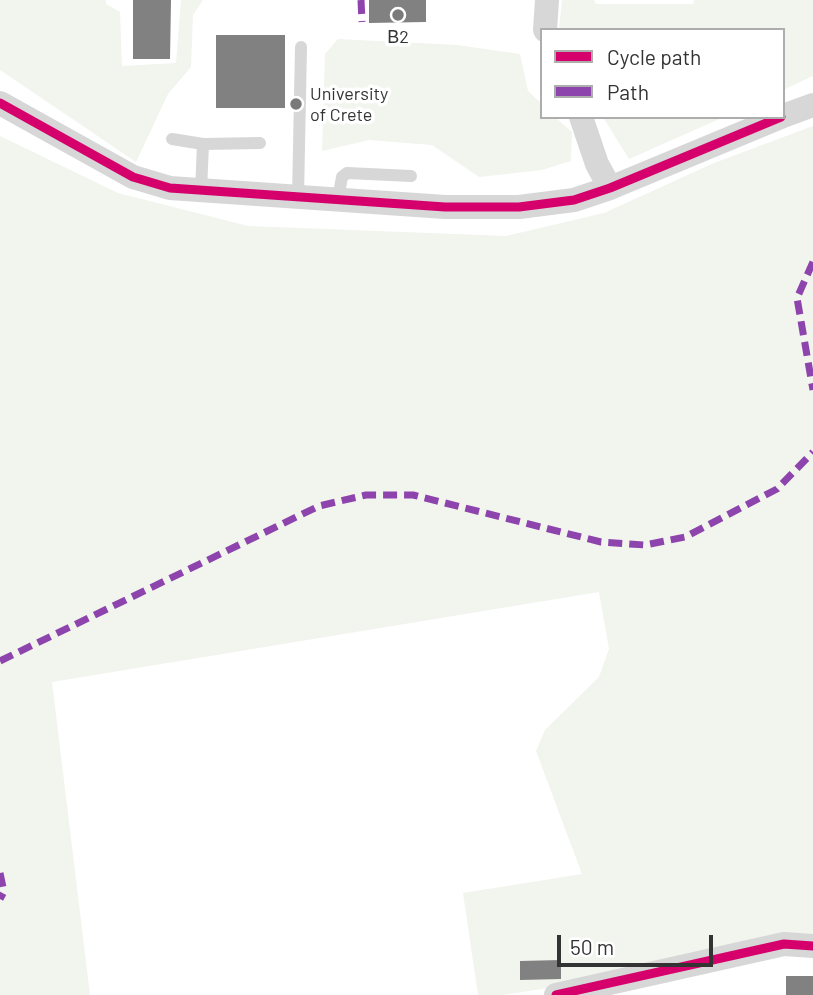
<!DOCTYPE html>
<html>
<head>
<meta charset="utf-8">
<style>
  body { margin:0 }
  #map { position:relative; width:813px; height:995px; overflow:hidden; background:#fff; font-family:Barlow,sans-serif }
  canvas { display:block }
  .legend { position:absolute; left:540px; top:28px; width:245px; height:91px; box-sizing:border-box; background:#fff; border:2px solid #adadad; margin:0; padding:9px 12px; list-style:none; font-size:21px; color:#333 }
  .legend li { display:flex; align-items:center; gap:14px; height:35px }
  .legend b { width:35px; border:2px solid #adadad }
  .scale { position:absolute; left:557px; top:935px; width:156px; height:32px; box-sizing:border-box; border:4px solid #333; border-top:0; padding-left:9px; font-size:21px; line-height:24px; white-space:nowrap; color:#333; -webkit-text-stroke:5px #fff; paint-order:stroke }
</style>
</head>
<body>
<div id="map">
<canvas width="813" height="995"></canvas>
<ul class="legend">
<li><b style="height:9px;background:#d6006c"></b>Cycle path</li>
<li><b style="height:9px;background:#8e44ad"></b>Path</li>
</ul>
<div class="scale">50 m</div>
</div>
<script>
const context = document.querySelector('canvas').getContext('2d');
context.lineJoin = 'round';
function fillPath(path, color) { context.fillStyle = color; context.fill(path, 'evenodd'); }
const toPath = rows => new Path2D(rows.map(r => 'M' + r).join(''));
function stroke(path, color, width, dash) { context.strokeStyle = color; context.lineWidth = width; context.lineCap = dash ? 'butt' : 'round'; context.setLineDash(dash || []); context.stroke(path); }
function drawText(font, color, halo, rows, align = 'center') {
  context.font = font + ' Barlow,sans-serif'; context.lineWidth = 7; context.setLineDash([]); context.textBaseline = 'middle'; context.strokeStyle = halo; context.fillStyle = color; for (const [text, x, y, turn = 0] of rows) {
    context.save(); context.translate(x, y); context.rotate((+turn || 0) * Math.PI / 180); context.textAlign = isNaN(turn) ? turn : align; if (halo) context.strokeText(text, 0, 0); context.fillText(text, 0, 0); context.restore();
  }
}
const green = toPath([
  [0,0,106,0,106,4,120,12,122,66,176,63,181,0,203,0,193,15,191,67,168,94,136,162,0,70],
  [562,0,594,0,596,4,693,4,694,0,813,0,813,76,783,90,783,30,559,30],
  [338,39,457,45,520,54,528,91,542,104,542,117,555,117,572,132,571,161,542,170,479,177,432,145,369,140,322,151,325,54],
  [603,117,724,117,629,159],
  [813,126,813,942,599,980,503,995,478,995,463,893,582,874,536,751,545,730,599,677,609,649,599,592,52,682,90,995,0,995,0,136,118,193,248,226,506,236,604,213,714,163]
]);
const building = toPath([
  [133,0,171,0,170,59,133,59],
  [369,0,426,0,426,22,369,23],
  [216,35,285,35,285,108,216,108],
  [561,960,561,979,520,980,520,961],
  [786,976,813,976,813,995,786,995]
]);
const service = toPath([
  [172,139,203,144,260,143],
  [201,191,203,144],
  [298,197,301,47],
  [338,199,342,177,347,173,411,176]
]);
const minor = toPath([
  [545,30,547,0],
  [0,103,133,177,170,188,445,207,519,207,574,200,610,188,781,117],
  [783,116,813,105],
  [581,117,597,164,610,188],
  [556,995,784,944,813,946]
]);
const quiet = toPath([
  [361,0,362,22],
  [813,262,797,298,813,390],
  [0,661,319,506,366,495,413,495,601,542,645,545,685,537,777,489,813,452],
  [0,873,4,892,0,899]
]);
const cycleway = toPath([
  [0,103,133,177,170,188,445,207,519,207,574,200,610,188,781,117],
  [556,995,784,944,813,946]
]);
const markers = [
  [398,15,7,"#7a7a7a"],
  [296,104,7,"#7a7a7a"]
];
const poiNames = [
  ["Β2",398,37],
  ["University",310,94,"left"],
  ["of Crete",310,115,"left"]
];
fillPath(green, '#f1f5ed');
fillPath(building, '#818181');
stroke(service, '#d7d7d7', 12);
stroke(minor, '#d7d7d7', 24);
stroke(quiet, '#8e44ad', 7, [14, 7]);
stroke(cycleway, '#d6006c', 9);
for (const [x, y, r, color] of markers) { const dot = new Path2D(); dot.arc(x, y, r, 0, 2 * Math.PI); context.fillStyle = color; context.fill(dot); stroke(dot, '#fff', 2.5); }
drawText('18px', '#333', '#fff', poiNames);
</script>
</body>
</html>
